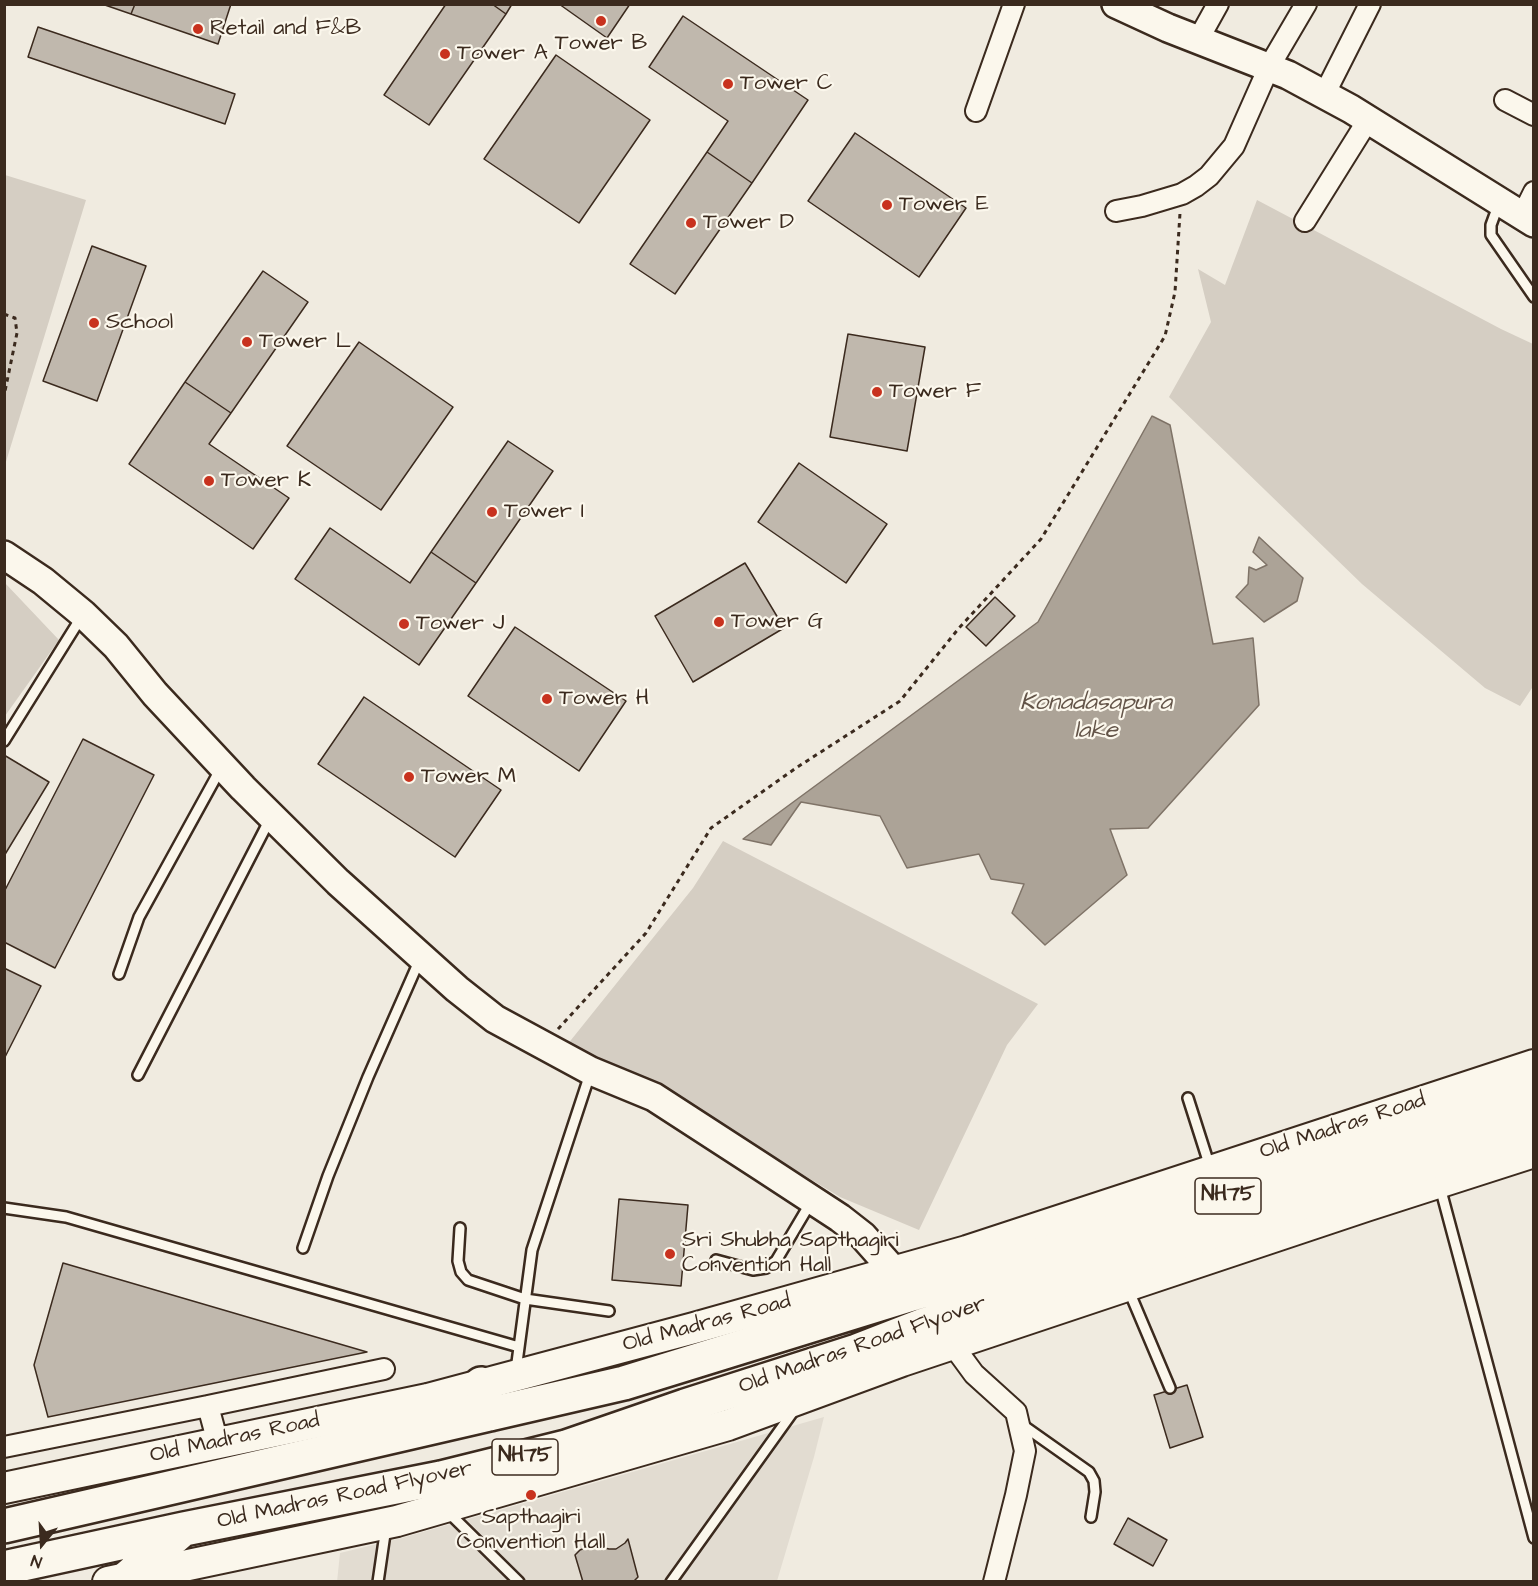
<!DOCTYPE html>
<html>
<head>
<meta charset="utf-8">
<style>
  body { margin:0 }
  #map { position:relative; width:1538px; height:1586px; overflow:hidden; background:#f0ebe0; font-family:"Architects Daughter",sans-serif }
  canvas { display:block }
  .frame { position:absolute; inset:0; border:6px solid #3b2a1e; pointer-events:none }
  .north { position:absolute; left:12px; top:1514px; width:60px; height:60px; -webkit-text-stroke:4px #fbf7ec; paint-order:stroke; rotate:198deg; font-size:16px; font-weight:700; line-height:24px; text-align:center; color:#3b2a1e }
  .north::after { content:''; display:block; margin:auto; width:21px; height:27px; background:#3b2a1e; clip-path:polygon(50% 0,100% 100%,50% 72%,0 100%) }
</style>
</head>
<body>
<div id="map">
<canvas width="1538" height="1586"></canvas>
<div class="frame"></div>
<div class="north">N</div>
</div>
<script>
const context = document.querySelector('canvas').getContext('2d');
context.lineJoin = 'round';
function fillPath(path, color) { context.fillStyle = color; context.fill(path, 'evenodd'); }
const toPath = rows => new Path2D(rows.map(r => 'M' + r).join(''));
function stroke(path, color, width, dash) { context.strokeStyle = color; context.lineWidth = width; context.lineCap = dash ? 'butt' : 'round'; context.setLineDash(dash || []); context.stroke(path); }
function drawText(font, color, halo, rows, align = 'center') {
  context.font = font + ' "Architects Daughter",sans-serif'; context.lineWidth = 4.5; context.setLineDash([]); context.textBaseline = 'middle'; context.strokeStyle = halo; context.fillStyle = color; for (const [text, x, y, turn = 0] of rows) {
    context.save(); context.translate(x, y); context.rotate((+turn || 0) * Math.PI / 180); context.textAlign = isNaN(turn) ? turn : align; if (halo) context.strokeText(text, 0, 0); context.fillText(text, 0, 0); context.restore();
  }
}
const built = toPath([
  [824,1417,814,1457,777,1581,337,1582,340,1553,402,1538]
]);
const green = toPath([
  [5,175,86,200,5,465,4,175],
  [1257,200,1501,329,1533,344,1534,685,1520,706,1485,688,1362,584,1169,397,1211,322,1198,269,1225,285],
  [5,583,59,640,5,716],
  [723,841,1038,1004,1007,1045,919,1230,840,1197,694,1109,567,1045,693,888]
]);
const water = toPath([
  [1152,416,1170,425,1213,644,1253,638,1259,705,1148,828,1110,829,1127,875,1045,945,1012,913,1024,884,991,879,979,854,907,868,880,816,801,802,771,845,743,839,1038,622,1152,416],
  [1259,537,1303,578,1297,601,1264,622,1236,597,1248,584,1249,567,1256,570,1267,565,1253,552,1259,537]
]);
const building = toPath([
  [102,4,135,4,131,14,102,4],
  [135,4,231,4,218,44,131,14,135,4],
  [446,4,492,4,506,14,429,125,384,95,446,4],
  [492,4,512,4,506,14,492,4],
  [559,4,630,4,607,38,559,4],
  [683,16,808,100,752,183,707,152,728,121,649,67,683,16],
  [38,27,235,94,225,124,28,57,38,27],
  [556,55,650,120,579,223,484,159,556,55],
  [855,133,966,208,919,277,808,201,855,133],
  [707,152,752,183,675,294,630,264,707,152],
  [92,246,146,266,97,401,43,381,92,246],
  [263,271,308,302,231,413,185,382,263,271],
  [848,334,925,347,907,451,830,437,848,334],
  [359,342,453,407,381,510,287,446,359,342],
  [185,382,231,413,209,444,289,498,253,549,129,464,185,382],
  [508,441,553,471,476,583,431,552,508,441],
  [799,463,887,524,846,583,758,522,799,463],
  [330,528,410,583,431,552,476,583,419,665,295,579,330,528],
  [745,563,784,628,693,682,655,616,745,563],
  [995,597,1015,616,986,646,966,627,995,597],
  [515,627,626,701,579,771,468,696,515,627],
  [364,697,501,790,455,857,318,764,364,697],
  [83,739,154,775,55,968,4,942,4,892,83,739],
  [4,755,49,782,4,856,4,755],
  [4,968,41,986,4,1059,4,968],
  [619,1199,688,1205,681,1286,612,1280,619,1199],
  [63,1263,367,1352,48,1417,34,1365,63,1263],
  [1187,1385,1203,1437,1170,1448,1154,1395,1187,1385],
  [1128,1518,1167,1540,1153,1566,1114,1544,1128,1518],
  [628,1539,638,1577,633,1582,583,1582,575,1555,580,1550,592,1545,609,1549,616,1549,625,1543,628,1539]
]);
const path = toPath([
  [4,314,15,318,17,333,4,396],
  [558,1029,646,933,711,828,796,768,900,701,959,628,1041,539,1165,336,1175,292,1180,213]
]);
const lane = toPath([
  [1499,203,1491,225,1491,235,1534,297],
  [4,741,82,616],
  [119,974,139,917,221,768],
  [138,1075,270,819],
  [1188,1098,1210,1167],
  [1440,1187,1534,1538],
  [4,1208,66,1217,519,1347],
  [460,1228,458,1261,461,1272,468,1280,525,1299,609,1311],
  [303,1248,328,1176,368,1077,420,959],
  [716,1260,753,1270,766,1268,776,1261,811,1202],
  [1129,1291,1170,1388],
  [516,1370,532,1250,590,1074],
  [1021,1424,1089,1472,1094,1481,1095,1492,1091,1517],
  [448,1512,519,1582],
  [378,1582,386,1527],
  [671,1582,795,1409]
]);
const street = toPath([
  [1198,40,1218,4],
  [1324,95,1370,4],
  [1505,100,1534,115],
  [976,111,1014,4],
  [1116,211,1142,206,1182,194,1196,186,1209,176,1234,146,1269,67,1306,4],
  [1522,216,1534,192],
  [1305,221,1368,120],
  [952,1344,974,1374,1016,1412,1025,1451,1016,1495,994,1582],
  [208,1406,384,1369],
  [4,1447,208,1406,218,1443]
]);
const secondary = toPath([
  [1116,4,1168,28,1288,75,1351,109,1534,223],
  [4,555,43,581,83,614,116,646,155,694,243,788,338,882,457,989,495,1019,591,1071,654,1097,762,1167,840,1218,863,1236,894,1271]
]);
const primary = toPath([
  [4,1488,428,1399,694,1328,967,1251,1534,1065],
  [108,1582,397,1521,728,1425,902,1361,1366,1206,1534,1152]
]);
const highway = toPath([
  [481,1384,490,1414],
  [4,1526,624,1383,1281,1180,1534,1096],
  [4,1568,184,1529,441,1478,566,1447,685,1406,857,1351,924,1325,1534,1128],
  [128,1577,180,1532]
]);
const markers = [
  [601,21,6,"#c8321e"],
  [198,29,6,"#c8321e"],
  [445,54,6,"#c8321e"],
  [728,84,6,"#c8321e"],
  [887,205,6,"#c8321e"],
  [691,223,6,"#c8321e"],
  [94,323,6,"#c8321e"],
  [247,342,6,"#c8321e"],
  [877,392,6,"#c8321e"],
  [209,481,6,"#c8321e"],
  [492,512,6,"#c8321e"],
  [719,622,6,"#c8321e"],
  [404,624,6,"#c8321e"],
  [547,699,6,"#c8321e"],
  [409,777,6,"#c8321e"],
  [670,1254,6,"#c8321e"],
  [531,1495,6,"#c8321e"]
];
const shields = [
  [1228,1196,66],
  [525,1457,66]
];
const shieldNames = [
  ["NH75",1228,1196],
  ["NH75",525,1457]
];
const poiNames = [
  ["Retail and F&B",210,29],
  ["Tower B",601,44,"center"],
  ["Tower A",457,54],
  ["Tower C",740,84],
  ["Tower E",899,205],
  ["Tower D",703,223],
  ["School",106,323],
  ["Tower L",259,342],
  ["Tower F",889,392],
  ["Tower K",221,481],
  ["Tower I",504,512],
  ["Tower G",731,622],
  ["Tower J",416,624],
  ["Tower H",559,699],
  ["Tower M",421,777],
  ["Sri Shubha Sapthagiri",682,1241],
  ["Convention Hall",682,1266],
  ["Sapthagiri",531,1518,"center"],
  ["Convention Hall",531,1543,"center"]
];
const streetNames = [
  ["Old Madras Road",1343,1127,-18],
  ["Old Madras Road",707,1324,-15],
  ["Old Madras Road Flyover",863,1346,-19],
  ["Old Madras Road",235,1439,-12],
  ["Old Madras Road Flyover",345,1496,-12]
];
const waterNames = [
  ["Konadasapura",1096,704],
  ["lake",1096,732]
];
fillPath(built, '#e2dcd1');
fillPath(green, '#d5cec3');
fillPath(water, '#aca397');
stroke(water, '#7f7367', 1.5);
fillPath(building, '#c0b8ad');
stroke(building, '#3b2a1e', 1.5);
stroke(lane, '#3b2a1e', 14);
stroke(street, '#3b2a1e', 24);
stroke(secondary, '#3b2a1e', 32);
stroke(primary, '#3b2a1e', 34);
stroke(highway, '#3b2a1e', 38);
stroke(path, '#3b2a1e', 3, [4.5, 4.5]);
stroke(lane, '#fbf7ec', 9);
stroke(street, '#fbf7ec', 20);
stroke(secondary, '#fbf7ec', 27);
stroke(primary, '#fbf7ec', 30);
stroke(highway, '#fbf7ec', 33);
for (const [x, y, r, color] of markers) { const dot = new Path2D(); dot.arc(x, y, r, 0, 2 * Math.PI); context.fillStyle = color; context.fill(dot); stroke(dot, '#fbf7ec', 2); }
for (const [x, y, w] of shields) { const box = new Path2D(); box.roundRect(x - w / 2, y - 18, w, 36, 4.5); context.fillStyle = '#fbf7ec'; context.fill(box); stroke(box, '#3b2a1e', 1.5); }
drawText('bold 21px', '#3b2a1e', null, shieldNames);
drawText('22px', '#3b2a1e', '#fbf7ec', poiNames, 'left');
drawText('22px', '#3b2a1e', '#fbf7ec', streetNames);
drawText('italic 24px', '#635448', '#fbf7ec', waterNames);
</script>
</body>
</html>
